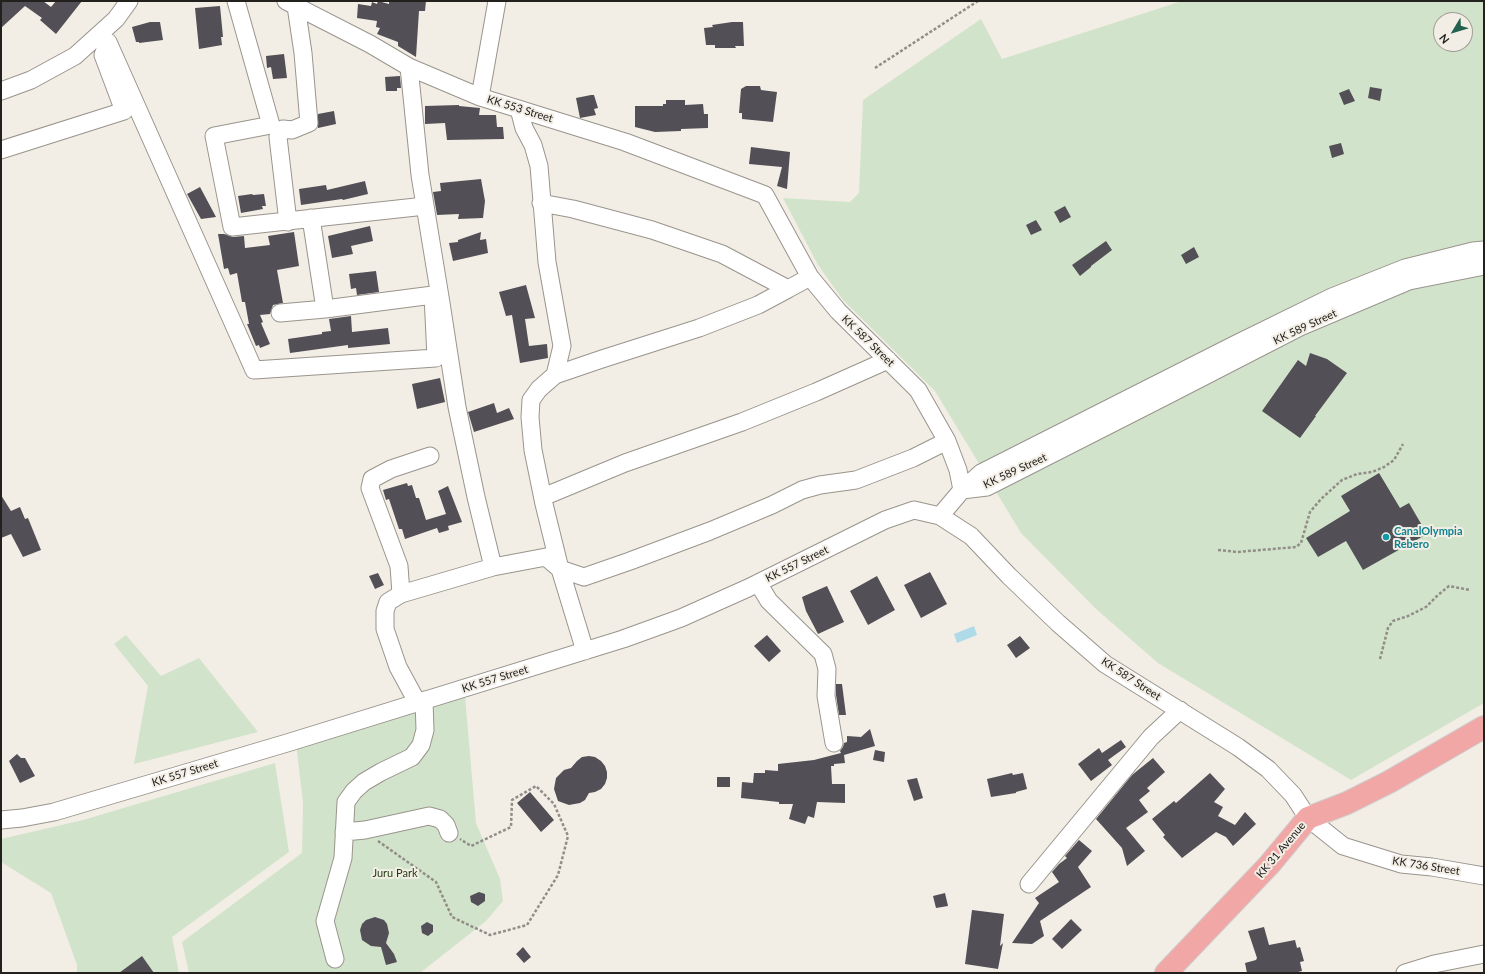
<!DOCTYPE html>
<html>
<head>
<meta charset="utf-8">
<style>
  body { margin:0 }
  #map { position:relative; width:1485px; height:974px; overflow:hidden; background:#f3eee5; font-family:Lato,sans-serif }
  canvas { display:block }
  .frame { position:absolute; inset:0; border:2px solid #23211e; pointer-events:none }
  .north { position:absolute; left:1433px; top:12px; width:40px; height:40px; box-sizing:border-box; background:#f3eee5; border:1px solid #a09c95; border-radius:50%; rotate:232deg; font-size:11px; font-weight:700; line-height:16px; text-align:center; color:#23211e }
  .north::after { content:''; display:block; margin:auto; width:14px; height:18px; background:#23624f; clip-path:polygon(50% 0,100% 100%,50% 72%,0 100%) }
</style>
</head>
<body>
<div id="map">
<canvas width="1485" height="974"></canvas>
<div class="frame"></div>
<div class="north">N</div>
</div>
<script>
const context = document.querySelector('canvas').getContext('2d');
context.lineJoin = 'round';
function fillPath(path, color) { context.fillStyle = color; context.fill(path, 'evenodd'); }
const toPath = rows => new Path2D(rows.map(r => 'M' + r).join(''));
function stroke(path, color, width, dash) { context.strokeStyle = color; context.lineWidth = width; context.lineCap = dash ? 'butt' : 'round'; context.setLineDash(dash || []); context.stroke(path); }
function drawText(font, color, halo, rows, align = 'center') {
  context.font = font + ' Lato,sans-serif'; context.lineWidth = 4; context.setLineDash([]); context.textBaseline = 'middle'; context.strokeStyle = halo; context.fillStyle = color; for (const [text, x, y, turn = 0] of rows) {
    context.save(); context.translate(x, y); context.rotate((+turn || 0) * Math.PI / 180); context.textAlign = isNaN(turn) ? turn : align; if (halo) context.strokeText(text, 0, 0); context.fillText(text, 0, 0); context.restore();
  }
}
const green = toPath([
  [1182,1,1484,1,1484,703,1351,780,1158,663,1096,609,1021,533,935,391,843,300,818,265,783,198,850,202,859,193,863,100,981,19,1002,59],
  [1441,20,1465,20,1465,44,1441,44],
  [126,635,161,676,199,658,258,732,134,764,148,686,114,644],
  [465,696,476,823,500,879,503,901,486,921,420,973,189,973,182,942,302,853,303,803,296,743],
  [275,763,289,852,172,937,179,973,77,973,77,965,51,893,1,862,1,839,83,820]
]);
const water = toPath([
  [974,626,977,635,957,643,954,634]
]);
const building = toPath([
  [1,1,43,1,51,7,56,1,82,1,56,34,40,20,42,18,25,6,1,28],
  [378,1,389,4,389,1,426,1,425,11,419,11,416,57,398,46,398,42,377,34,380,28,376,27,377,21,357,18,358,4,371,6,372,2,377,4],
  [220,6,223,37,221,37,222,45,199,49,195,8],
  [150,22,160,22,163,40,139,43,139,42,136,42,132,27],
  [732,22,743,22,744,46,735,46,736,48,715,48,715,45,706,45,704,28,713,27,712,25],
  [284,54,287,78,273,79,271,67,267,68,266,56],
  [400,76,401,88,397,88,397,91,386,91,385,77],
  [746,86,760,86,761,90,777,92,773,122,742,119,742,113,739,113,741,89],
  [1370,87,1382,89,1380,101,1368,98],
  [1349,89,1355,101,1344,105,1339,93],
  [591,95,594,95,598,108,594,109,596,115,580,118,576,98],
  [666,100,685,100,685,105,703,104,704,114,708,114,708,128,681,129,681,131,655,132,635,127,635,106,663,106,663,104,666,104],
  [459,105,459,106,480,108,479,115,496,115,497,127,503,127,504,139,447,140,445,123,425,124,425,106],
  [334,111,336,124,318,128,318,114],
  [1341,143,1344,154,1332,158,1329,146],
  [751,147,790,152,787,189,777,186,782,167,749,164],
  [481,179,485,201,483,218,458,219,459,214,437,215,433,192,441,191,440,183],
  [365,181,368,194,343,200,342,199,301,205,299,189,326,185,327,190],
  [200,187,216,217,201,219,187,194],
  [252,194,253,195,264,194,266,206,262,206,263,209,241,213,238,196],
  [1065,206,1071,217,1060,223,1054,212],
  [1036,220,1042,230,1031,235,1026,225],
  [370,226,373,241,351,246,353,254,332,258,328,236],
  [294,232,299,266,277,270,283,303,273,305,270,314,260,315,263,322,261,323,270,344,260,348,259,345,256,346,247,324,249,324,245,302,242,302,237,273,230,275,228,268,224,269,218,234,224,234,233,237,244,236,245,248,270,245,268,236],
  [481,232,480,240,486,239,488,253,453,261,449,243,458,242,458,240],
  [1106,241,1112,250,1091,266,1091,267,1080,276,1072,265],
  [1194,247,1199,257,1186,264,1181,255],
  [376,271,379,292,357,295,356,288,351,289,349,274],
  [526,285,535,318,525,319,529,346,547,344,548,358,520,363,512,315,506,316,499,292],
  [351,316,352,332,388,328,390,344,348,348,348,345,290,353,288,339,322,334,322,332,331,331,329,319],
  [1310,353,1327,359,1347,373,1315,416,1316,416,1300,438,1262,411,1298,360,1306,366],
  [440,378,445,402,417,409,412,384],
  [494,403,497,413,509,408,514,419,474,432,468,412],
  [1379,473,1400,508,1409,503,1427,534,1363,570,1346,541,1318,557,1306,538,1350,511,1341,496],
  [407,483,408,486,412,485,416,498,419,498,426,520,446,514,438,491,448,486,462,522,448,526,449,530,439,533,437,528,405,539,402,529,399,529,389,499,386,500,383,490],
  [1,495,11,511,20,507,25,519,28,518,41,550,23,557,11,534,1,538],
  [930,572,947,604,921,618,904,585],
  [378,573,384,585,375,589,369,576],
  [877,576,895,610,868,625,850,591],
  [827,586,844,622,818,634,806,611,802,597],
  [767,635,781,651,769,662,754,646],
  [1020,636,1030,648,1016,658,1007,645],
  [836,684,842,684,846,715,839,715,836,695],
  [870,729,875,746,844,755,845,763,834,764,834,766,831,766,832,784,845,784,845,803,817,802,814,818,808,816,805,824,789,819,793,804,779,804,779,802,741,798,742,782,753,783,754,773,765,773,765,770,778,771,778,764,814,760,841,753,840,751,843,747,844,743,847,742,847,736,861,737],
  [1121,740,1126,747,1108,760,1112,765,1091,781,1078,764,1099,748,1102,753],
  [875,750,885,752,884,762,873,760],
  [17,754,21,758,25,758,35,776,20,783,9,761],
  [589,756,595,757,601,761,605,766,607,772,607,778,605,784,601,789,595,792,589,793,585,800,580,803,569,805,558,801,554,789,556,778,564,770,571,768,577,761,582,757],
  [1153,758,1165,772,1147,788,1150,791,1139,800,1148,812,1126,828,1145,851,1127,866,1122,848,1096,819,1132,775],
  [1012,773,1013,775,1023,773,1027,789,1016,792,1016,793,991,797,987,779],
  [1210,773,1225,789,1214,802,1223,807,1218,816,1235,825,1245,812,1256,824,1233,846,1226,837,1216,832,1182,858,1163,837,1165,835,1152,819,1174,801,1176,803],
  [717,777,730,777,730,787,717,787],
  [917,778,923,798,914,801,907,780],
  [530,792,554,820,541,832,517,803],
  [1079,840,1092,851,1078,867,1091,887,1040,921,1044,936,1032,944,1012,943,1039,903,1035,898,1059,882,1052,872,1059,864,1067,858,1065,856],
  [479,892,485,894,485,901,478,906,471,902,470,896],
  [945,893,948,906,936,908,933,896],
  [972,910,1004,914,1000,946,1003,943,998,969,965,964],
  [375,917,384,920,387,924,389,933,386,943,394,954,397,962,386,965,381,947,371,946,362,940,360,930,362,924,366,920],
  [1071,919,1082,930,1062,949,1052,939],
  [427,922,433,925,433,932,428,936,422,933,421,926],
  [1264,927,1269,945,1295,940,1297,948,1300,947,1304,961,1300,962,1302,971,1294,973,1247,973,1245,963,1256,960,1257,958,1248,931],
  [523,947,531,957,524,963,516,954],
  [142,956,154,973,119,973]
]);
const path = toPath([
  [875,68,978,1],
  [1218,550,1237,552,1296,547,1301,543,1310,512,1321,499,1342,480,1357,474,1372,472,1384,467,1394,460,1403,444],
  [1380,659,1388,628,1393,621,1408,616,1426,607,1438,595,1449,586,1470,590],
  [378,841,436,882,452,917,490,935,527,925,558,875,568,836,554,804,536,786,512,800,511,827,471,846,460,839]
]);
const minor = toPath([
  [236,1,271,125,214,136,232,227,416,207],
  [286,1,370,44,409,67,480,97,625,142,765,195,810,277,838,311,918,390,947,441,958,470,962,490],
  [409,67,420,175,441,303,457,407,476,497,493,567],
  [1,91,31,80,75,56,116,19,129,1],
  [480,97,497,1],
  [519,109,524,128,533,145,539,166,547,262,562,346,555,375,539,389,531,400,530,417,533,450,544,504,560,569,584,577,630,561,710,531,772,505,802,490,820,485,856,480,913,458,947,441],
  [1,150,124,111,103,55,108,42,254,370,436,358,433,295,325,309,280,313],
  [541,203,573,209,652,230,722,254,788,289,810,277],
  [311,218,325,309],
  [288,222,278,137,283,129,292,130,309,123,303,53,296,6],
  [555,375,602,359,699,328,758,305,788,289],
  [962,490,987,487,1164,397,1300,327,1409,281,1484,266],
  [543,497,625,463,742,422,816,392,888,360],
  [940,516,962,490,981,473,1236,344,1332,297,1405,268,1473,251,1484,250],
  [758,583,769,601,823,654,827,669,826,696,834,743],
  [401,594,399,566,370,488,372,479,391,469,430,456],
  [417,702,398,667,385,629,385,611,388,602,401,594,493,567,546,557,560,569,585,651],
  [1,820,22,818,54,812,287,743,623,639,681,618,748,588,885,520,914,510,940,516,971,536,1009,576,1058,623,1105,664,1238,747,1268,769,1293,795,1308,818,1343,846,1401,864,1432,867,1484,876],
  [344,832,365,830,429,816,440,819,446,825,449,833],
  [1029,884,1151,737,1180,710],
  [335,959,325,921,343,858,346,802,354,791,364,782,381,772,412,757,421,745,425,730,424,700],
  [1405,973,1434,964,1484,954]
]);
const major = toPath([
  [1166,973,1269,865,1308,818,1347,803,1389,782,1484,727]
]);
const markers = [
  [1386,537,4,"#0f9aa8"]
];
const streetNames = [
  ["KK 553 Street",520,109,17],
  ["KK 589 Street",1305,327,-25],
  ["KK 587 Street",868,341,44],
  ["KK 589 Street",1015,471,-25],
  ["KK 557 Street",797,564,-26],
  ["KK 557 Street",495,679,-17],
  ["KK 587 Street",1131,679,33],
  ["KK 557 Street",185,773,-17],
  ["KK 31 Avenue",1281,850,-50],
  ["KK 736 Street",1426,866,9]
];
const cultureNames = [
  ["CanalOlympia",1394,531],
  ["Rebero",1394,544]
];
const parkNames = [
  ["Juru Park",395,873]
];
fillPath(green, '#d2e3cb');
fillPath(water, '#afdbe9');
fillPath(building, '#524f56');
stroke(minor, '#99948c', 19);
stroke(major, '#cfcece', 24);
stroke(path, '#918d87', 2.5, [3, 2]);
stroke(minor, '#fff', 17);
stroke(major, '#f1a7a5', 22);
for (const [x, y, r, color] of markers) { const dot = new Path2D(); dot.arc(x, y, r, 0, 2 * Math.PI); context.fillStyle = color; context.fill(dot); stroke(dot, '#f3eee5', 1.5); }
drawText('11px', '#23211e', '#f3eee5', streetNames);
drawText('bold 11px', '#0d838f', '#f3eee5', cultureNames, 'left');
drawText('11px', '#1c3a0c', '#f3eee5', parkNames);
</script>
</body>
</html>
